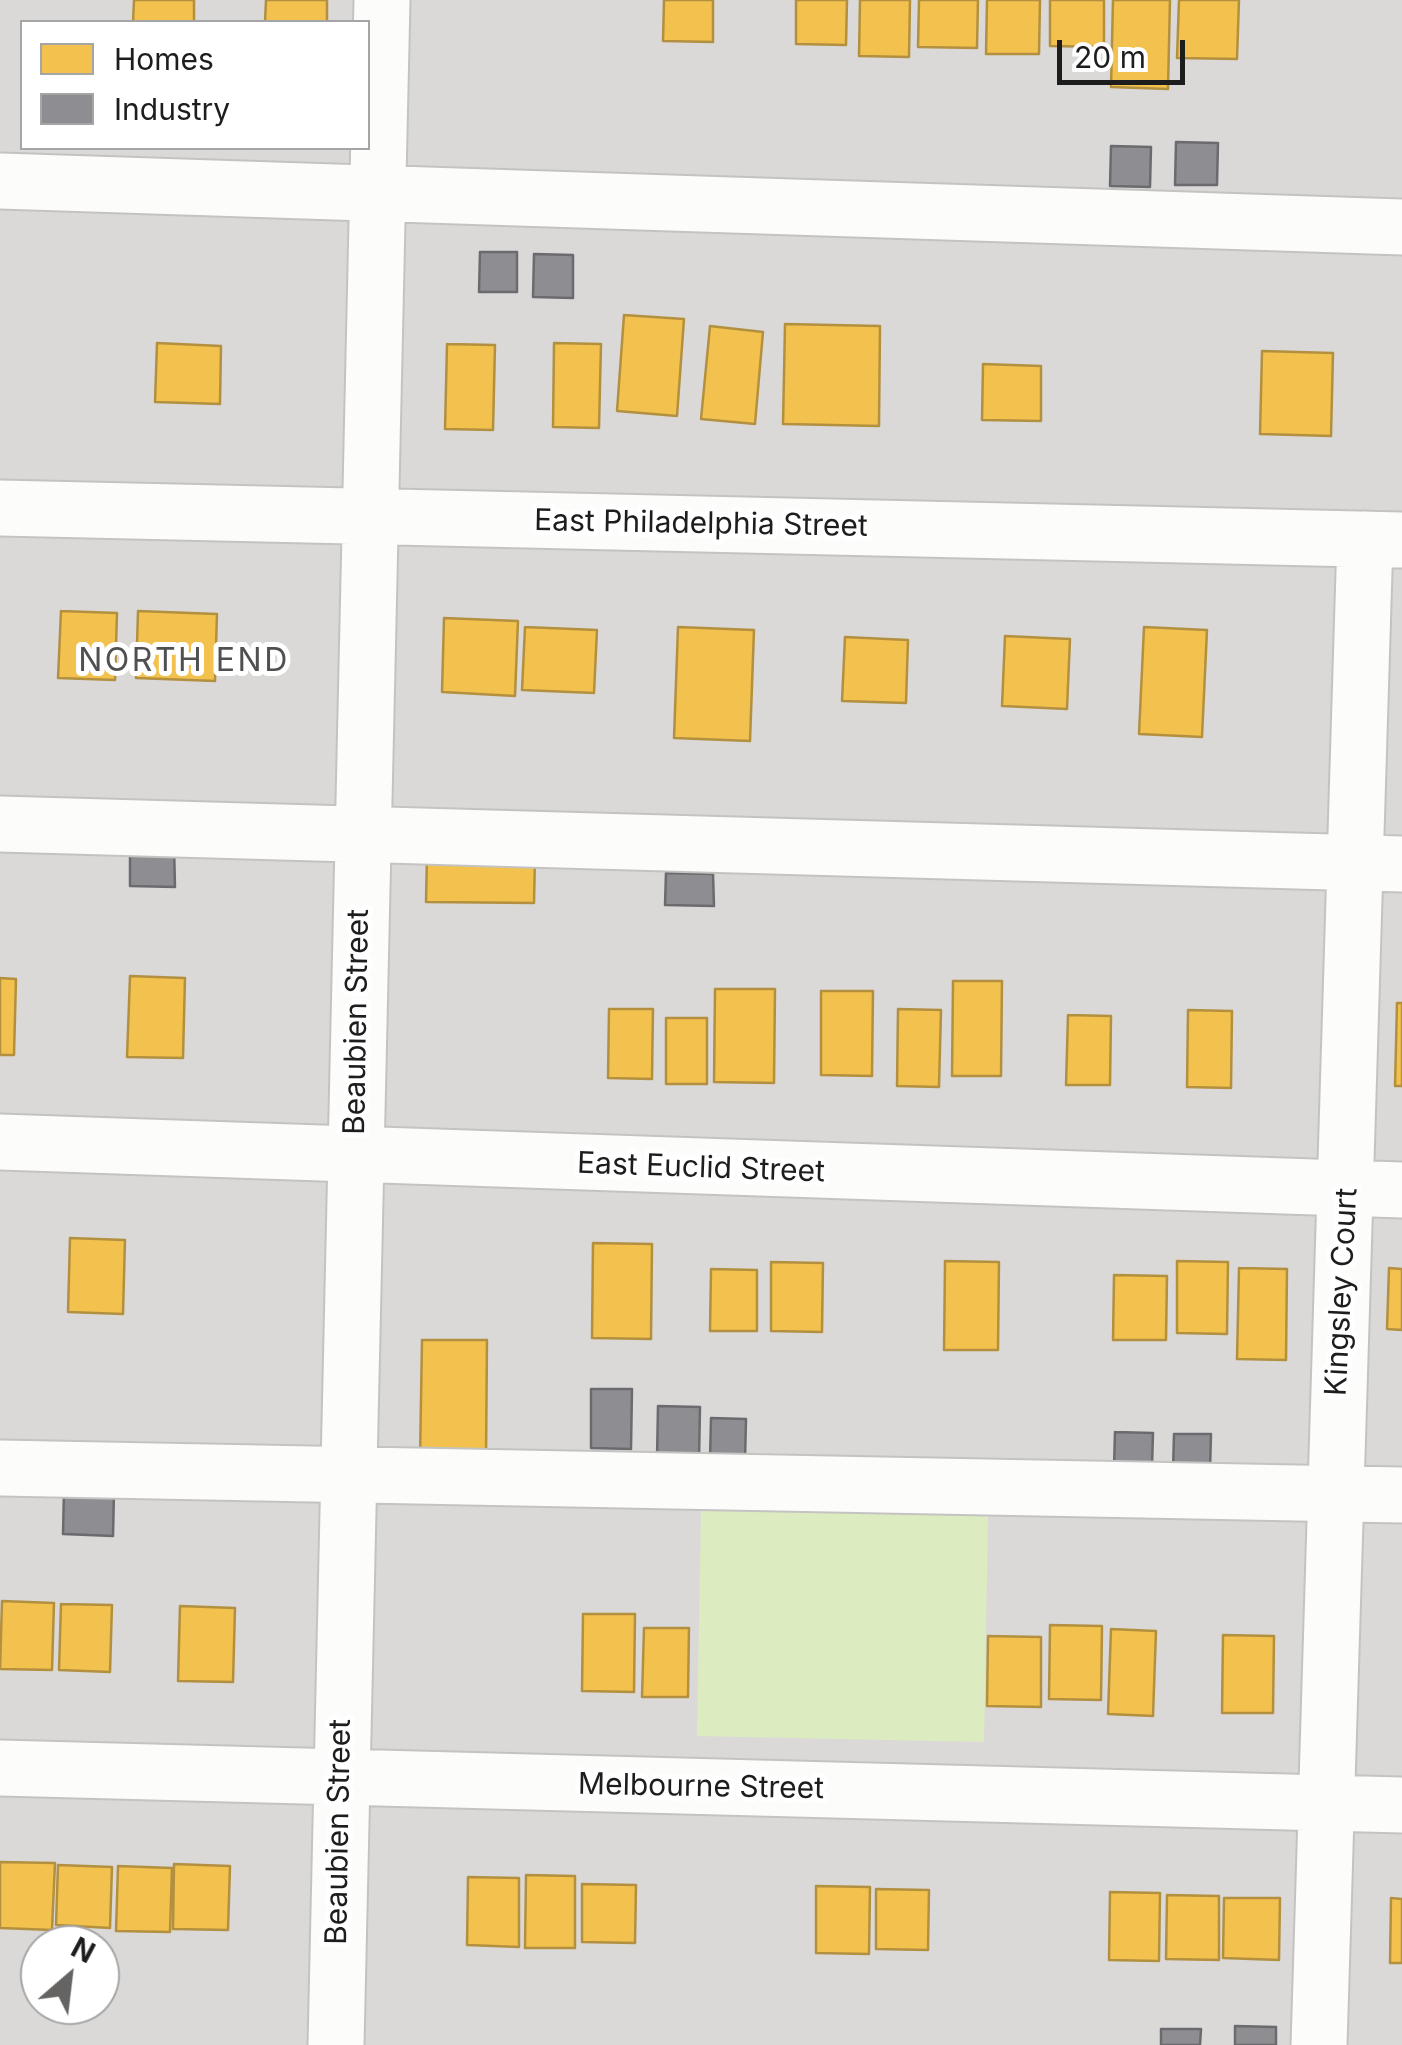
<!DOCTYPE html>
<html>
<head>
<meta charset="utf-8">
<style>
  body { margin:0 }
  #map { position:relative; width:1402px; height:2045px; overflow:hidden; background:#ece9e5; font-family:Inter,sans-serif }
  canvas { display:block }
  .legend { position:absolute; left:20px; top:20px; width:350px; height:130px; box-sizing:border-box; background:#fff; border:2px solid #a5a5a5; margin:0; padding:12px 18px; list-style:none; font-size:30px; color:#1d1d1d }
  .legend li { display:flex; align-items:center; gap:20px; height:50px }
  .legend b { width:50px; border:2px solid #a5a5a5 }
  .north { position:absolute; left:20px; top:1925px; width:100px; height:100px; box-sizing:border-box; background:#fff; border:2px solid #a5a5a5; border-radius:50%; rotate:28deg; font-size:28px; font-weight:700; line-height:40px; text-align:center; color:#1d1d1d }
  .north::after { content:''; display:block; margin:auto; width:35px; height:45px; background:#656463; clip-path:polygon(50% 0,100% 100%,50% 72%,0 100%) }
  .scale { position:absolute; left:1057px; top:40px; width:128px; height:45px; box-sizing:border-box; border:5px solid #1d1d1d; border-top:0; padding-left:12px; font-size:30px; line-height:35px; white-space:nowrap; color:#1d1d1d; -webkit-text-stroke:8px #fff; paint-order:stroke }
</style>
</head>
<body>
<div id="map">
<canvas width="1402" height="2045"></canvas>
<ul class="legend">
<li><b style="height:28px;background:#f2c14e"></b>Homes</li>
<li><b style="height:28px;background:#8d8d92"></b>Industry</li>
</ul>
<div class="north">N</div>
<div class="scale">20 m</div>
</div>
<script>
const context = document.querySelector('canvas').getContext('2d');
context.lineJoin = 'round';
function fillPath(path, color) { context.fillStyle = color; context.fill(path, 'evenodd'); }
const toPath = rows => new Path2D(rows.map(r => 'M' + r).join(''));
function stroke(path, color, width, dash) { context.strokeStyle = color; context.lineWidth = width; context.lineCap = dash ? 'butt' : 'round'; context.setLineDash(dash || []); context.stroke(path); }
function drawText(font, color, halo, rows, align = 'center') {
  context.font = font + ' Inter,sans-serif'; context.lineWidth = 10; context.setLineDash([]); context.textBaseline = 'middle'; context.strokeStyle = halo; context.fillStyle = color; for (const [text, x, y, turn = 0] of rows) {
    context.save(); context.translate(x, y); context.rotate((+turn || 0) * Math.PI / 180); context.textAlign = isNaN(turn) ? turn : align; if (halo) context.strokeText(text, 0, 0); context.fillText(text, 0, 0); context.restore();
  }
}
const residential = toPath([
  [0,0,1402,0,1402,2045,0,2045],
  [22,22,368,22,368,148,22,148],
  [40,1945,100,1945,100,2005,40,2005]
]);
const grass = toPath([
  [701,1509,988,1515,984,1742,697,1736]
]);
const homes = toPath([
  [134,0,194,0,194,22,133,22,134,0],
  [266,0,327,0,327,22,265,22,266,0],
  [664,0,713,0,713,42,663,41,664,0],
  [796,0,847,0,846,45,796,44,796,0],
  [860,0,910,0,909,57,859,56,860,0],
  [919,0,978,0,977,48,918,47,919,0],
  [987,0,1040,0,1039,54,986,54,987,0],
  [1050,0,1104,0,1104,47,1050,46,1050,0],
  [1113,0,1170,0,1168,89,1111,87,1113,0],
  [1179,0,1239,0,1237,59,1177,58,1179,0],
  [624,315,684,319,677,416,617,411,624,315],
  [785,324,880,326,879,426,783,424,785,324],
  [710,326,763,332,755,424,701,419,710,326],
  [157,343,221,346,220,404,155,402,157,343],
  [554,343,601,344,599,428,553,427,554,343],
  [447,344,495,345,493,430,445,429,447,344],
  [1262,351,1333,353,1331,436,1260,434,1262,351],
  [983,364,1041,366,1041,421,982,420,983,364],
  [61,611,117,613,115,680,58,678,61,611],
  [138,611,217,614,215,681,136,678,138,611],
  [444,618,518,621,515,696,442,692,444,618],
  [525,627,597,630,594,693,522,690,525,627],
  [678,627,754,630,750,741,674,738,678,627],
  [1144,627,1207,630,1202,737,1139,734,1144,627],
  [1005,636,1070,639,1067,709,1002,706,1005,636],
  [845,637,908,640,906,703,842,701,845,637],
  [427,855,535,857,534,903,426,902,427,855],
  [130,976,185,978,183,1058,127,1057,130,976],
  [0,978,16,979,14,1055,0,1055,0,978],
  [953,981,1002,981,1001,1076,952,1076,953,981],
  [715,989,775,989,774,1083,714,1082,715,989],
  [821,991,873,991,872,1076,821,1075,821,991],
  [1397,1003,1402,1003,1402,1086,1395,1086,1397,1003],
  [609,1009,653,1009,652,1079,608,1078,609,1009],
  [898,1009,941,1010,939,1087,897,1086,898,1009],
  [1188,1010,1232,1011,1231,1088,1187,1087,1188,1010],
  [1068,1015,1111,1016,1110,1085,1066,1085,1068,1015],
  [666,1018,707,1018,707,1084,666,1084,666,1018],
  [70,1238,125,1240,123,1314,68,1312,70,1238],
  [593,1243,652,1244,651,1339,592,1338,593,1243],
  [945,1261,999,1262,998,1350,944,1350,945,1261],
  [1177,1261,1228,1262,1227,1334,1177,1333,1177,1261],
  [771,1262,823,1263,822,1332,771,1331,771,1262],
  [1239,1268,1287,1269,1286,1360,1237,1359,1239,1268],
  [1389,1268,1402,1269,1402,1330,1387,1329,1389,1268],
  [711,1269,757,1270,757,1331,710,1331,711,1269],
  [1114,1275,1167,1276,1166,1340,1113,1340,1114,1275],
  [422,1340,487,1340,486,1459,420,1459,422,1340],
  [2,1601,54,1603,52,1670,0,1669,2,1601],
  [61,1604,112,1605,110,1672,59,1670,61,1604],
  [180,1606,235,1608,233,1682,178,1681,180,1606],
  [583,1614,635,1614,634,1692,582,1691,583,1614],
  [1050,1625,1102,1626,1101,1700,1049,1699,1050,1625],
  [644,1628,689,1628,688,1697,642,1697,644,1628],
  [1111,1629,1156,1631,1153,1716,1108,1714,1111,1629],
  [1223,1635,1274,1636,1273,1713,1222,1713,1223,1635],
  [988,1636,1041,1637,1041,1707,987,1706,988,1636],
  [0,1862,55,1863,52,1930,0,1928,0,1862],
  [174,1864,230,1866,228,1930,173,1929,174,1864],
  [58,1865,112,1867,110,1928,56,1925,58,1865],
  [118,1866,172,1868,170,1932,116,1931,118,1866],
  [526,1875,575,1876,575,1948,525,1948,526,1875],
  [468,1877,519,1878,519,1947,467,1945,468,1877],
  [582,1884,636,1885,635,1943,582,1942,582,1884],
  [816,1886,870,1887,869,1954,816,1953,816,1886],
  [876,1889,929,1890,928,1950,876,1949,876,1889],
  [1110,1892,1160,1893,1159,1961,1109,1960,1110,1892],
  [1167,1895,1219,1896,1219,1960,1166,1959,1167,1895],
  [1224,1898,1280,1898,1279,1960,1223,1958,1224,1898],
  [1391,1898,1402,1899,1402,1963,1390,1963,1391,1898]
]);
const industry = toPath([
  [1176,142,1218,143,1217,185,1175,185,1176,142],
  [1111,146,1151,147,1150,187,1110,186,1111,146],
  [480,252,517,252,517,292,479,292,480,252],
  [534,254,573,255,573,298,533,297,534,254],
  [130,845,174,845,175,887,130,886,130,845],
  [666,873,713,874,714,906,665,905,666,873],
  [591,1389,632,1389,631,1449,591,1448,591,1389],
  [658,1406,700,1407,699,1459,657,1458,658,1406],
  [711,1418,746,1419,745,1461,710,1460,711,1418],
  [1115,1432,1153,1433,1152,1467,1114,1467,1115,1432],
  [1174,1434,1211,1434,1210,1470,1173,1470,1174,1434],
  [64,1490,114,1492,113,1536,63,1534,64,1490],
  [1235,2026,1276,2027,1276,2045,1235,2045,1235,2026],
  [1161,2029,1201,2029,1200,2045,1161,2045,1161,2029]
]);
const minor = toPath([
  [0,181,1402,227],
  [0,508,1402,540],
  [0,824,1402,864],
  [0,1142,1402,1190],
  [0,1468,1402,1495],
  [0,1768,1402,1805],
  [336,2045,382,0],
  [1319,2045,1365,539]
]);
const streetNames = [
  ["East Philadelphia Street",701,524,1],
  ["Beaubien Street",357,1022,-89],
  ["East Euclid Street",701,1168,2],
  ["Kingsley Court",1342,1292,-87],
  ["Melbourne Street",701,1787,1],
  ["Beaubien Street",339,1832,-89]
];
const neighbourhoodNames = [
  ["NORTH END",184,661]
];
fillPath(residential, '#dbd9d7');
fillPath(grass, '#dcecc0');
fillPath(homes, '#f2c14e');
stroke(homes, '#b2903f', 2.5);
fillPath(industry, '#8d8d92');
stroke(industry, '#6b6b6f', 2.5);
stroke(minor, '#c4c3c1', 59);
stroke(minor, '#fcfcfb', 55);
drawText('30px', '#1d1d1d', '#fff', streetNames);
context.letterSpacing = '2.5px';
drawText('32px', '#505050', '#fff', neighbourhoodNames);
context.letterSpacing = '0px';
</script>
</body>
</html>
